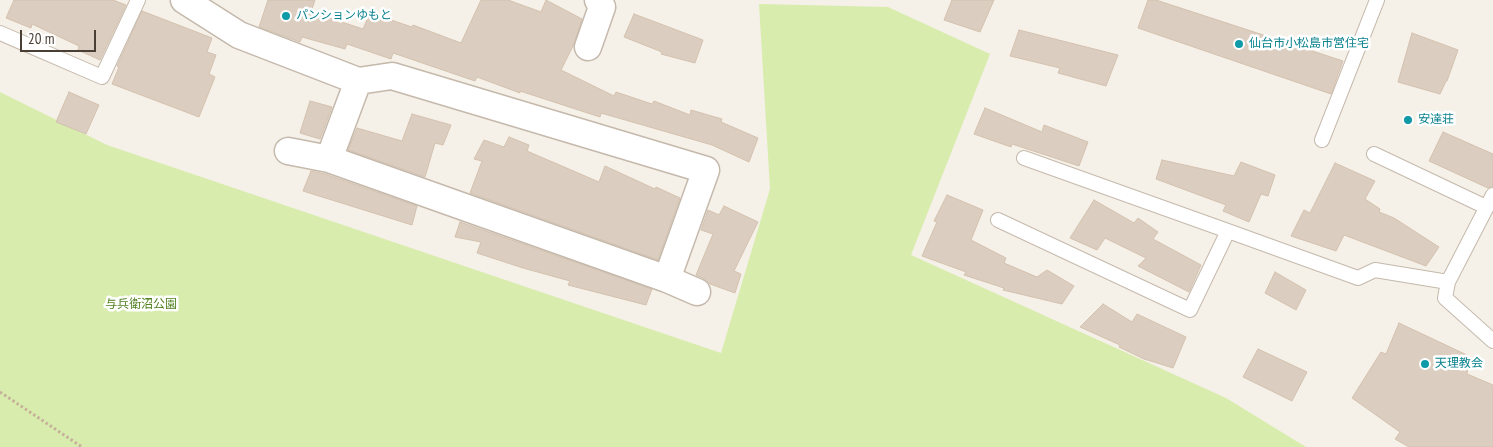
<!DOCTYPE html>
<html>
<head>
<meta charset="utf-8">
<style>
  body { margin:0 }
  #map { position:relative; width:1493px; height:447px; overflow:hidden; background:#f5f0e8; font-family:"PT Sans Narrow",sans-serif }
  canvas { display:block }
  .scale { position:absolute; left:20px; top:30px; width:76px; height:22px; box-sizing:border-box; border:2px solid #4a3f35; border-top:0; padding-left:6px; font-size:15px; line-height:18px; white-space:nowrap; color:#4a3f35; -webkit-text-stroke:4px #fff; paint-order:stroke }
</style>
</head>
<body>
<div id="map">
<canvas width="1493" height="447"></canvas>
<div class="scale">20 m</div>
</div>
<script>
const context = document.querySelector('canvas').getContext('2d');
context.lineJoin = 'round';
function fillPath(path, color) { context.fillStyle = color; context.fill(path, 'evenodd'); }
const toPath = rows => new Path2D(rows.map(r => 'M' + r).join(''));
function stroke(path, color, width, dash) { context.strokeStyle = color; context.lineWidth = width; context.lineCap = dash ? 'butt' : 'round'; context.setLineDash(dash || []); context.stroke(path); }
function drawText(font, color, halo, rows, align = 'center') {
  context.font = font + ' "PT Sans Narrow","Noto Sans JP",sans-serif'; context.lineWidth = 5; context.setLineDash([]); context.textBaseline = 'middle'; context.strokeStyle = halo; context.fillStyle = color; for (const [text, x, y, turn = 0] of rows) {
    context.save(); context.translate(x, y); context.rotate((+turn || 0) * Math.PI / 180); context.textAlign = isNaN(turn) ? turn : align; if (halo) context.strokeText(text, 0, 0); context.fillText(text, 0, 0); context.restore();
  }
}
const green = toPath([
  [759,4,888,7,990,54,911,255,1226,398,1306,447,0,447,0,92,107,145,721,353,770,189]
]);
const building = toPath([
  [14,0,113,0,126,5,100,60,78,50,79,46,32,24,31,28,6,18,14,0],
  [268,0,315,0,311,12,363,29,370,13,412,27,413,25,461,43,481,0,508,0,541,12,546,0,582,19,574,44,561,70,614,96,616,92,652,104,654,101,690,115,691,110,722,119,721,122,758,138,749,162,712,145,601,113,600,117,520,91,520,93,477,77,475,81,393,53,391,59,347,44,345,49,302,37,300,42,259,27,268,0],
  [952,0,994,0,980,32,944,20,952,0],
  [1148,0,1156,0,1343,61,1331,94,1138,28,1148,0],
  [142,11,212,38,207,52,216,55,209,74,215,77,199,117,112,84,119,67,117,66,142,11],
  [634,14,703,40,695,63,661,54,662,52,624,37,634,14],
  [1019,30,1118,55,1106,86,1058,73,1060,68,1010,56,1019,30],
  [1412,33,1458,50,1447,81,1446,81,1440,94,1398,82,1412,33],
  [69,92,99,105,86,134,56,122,69,92],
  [310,101,332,107,320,139,300,133,310,101],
  [985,108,1042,132,1044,125,1088,142,1079,166,1012,144,1011,147,974,134,985,108],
  [412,114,451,125,443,145,435,143,425,177,348,150,357,128,402,141,412,114],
  [1443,132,1493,154,1493,186,1488,188,1429,161,1443,132],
  [509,137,529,145,527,151,599,182,605,166,655,189,656,187,680,198,658,260,470,193,482,161,474,159,484,140,504,147,509,137],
  [1162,160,1234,176,1241,162,1275,175,1268,196,1261,194,1249,222,1223,211,1226,205,1156,179,1162,160],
  [1335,163,1375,181,1365,199,1380,209,1379,212,1394,218,1439,247,1426,266,1344,235,1336,251,1291,236,1304,210,1310,213,1335,163],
  [311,171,325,174,417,206,412,225,303,191,311,171],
  [947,195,983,210,971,240,1006,258,1004,263,1037,277,1047,270,1074,286,1062,304,1003,290,1004,288,964,275,966,272,922,256,937,222,934,221,947,195],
  [1094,200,1134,223,1138,218,1158,232,1153,239,1201,265,1189,292,1138,266,1146,258,1105,238,1097,250,1070,238,1094,200],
  [724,206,758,222,734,271,741,274,735,293,710,284,703,278,696,275,713,234,701,230,708,210,719,215,724,206],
  [460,222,652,289,646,305,568,285,570,281,523,268,477,253,481,242,455,237,460,222],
  [1275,272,1306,290,1296,310,1265,293,1275,272],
  [1103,304,1132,322,1137,314,1186,337,1173,368,1144,359,1119,347,1120,345,1080,327,1103,304],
  [1399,323,1469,356,1467,374,1493,385,1493,447,1409,447,1395,439,1400,432,1352,398,1381,352,1386,354,1399,323],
  [1258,349,1307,372,1292,401,1243,377,1258,349]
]);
const path = toPath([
  [0,392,82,447]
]);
const service = toPath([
  [0,33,102,77,138,0],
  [1322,140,1377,0],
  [1374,154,1486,207],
  [1024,158,1228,231],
  [1493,195,1448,282,1445,298,1493,341],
  [998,220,1190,310,1228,231,1358,278,1375,270,1448,282]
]);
const minor = toPath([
  [184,0,239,35,358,81,392,76,706,170,667,279,329,159,358,81],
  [588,47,602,7,598,0],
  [288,151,329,159],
  [667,279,697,292]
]);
const markers = [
  [286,16,5,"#0f9aa8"],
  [1239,44,5,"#0f9aa8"],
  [1408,120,5,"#0f9aa8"],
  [1425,364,5,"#0f9aa8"]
];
const cultureNames = [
  ["パンションゆもと",296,16],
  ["仙台市小松島市営住宅",1249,44],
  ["安達荘",1418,120],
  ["天理教会",1435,364]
];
const parkNames = [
  ["与兵衛沼公園",141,305]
];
fillPath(green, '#d8edad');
fillPath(building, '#dbcdbf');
stroke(building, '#d4c1ae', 1);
stroke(service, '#c5b9ac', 16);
stroke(minor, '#c5b9ac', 29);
stroke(path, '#c5b099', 3, [2.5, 2.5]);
stroke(service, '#fff', 14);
stroke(minor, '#fff', 26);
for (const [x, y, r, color] of markers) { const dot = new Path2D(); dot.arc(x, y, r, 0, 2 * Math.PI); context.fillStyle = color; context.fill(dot); stroke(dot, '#fff', 2); }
drawText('12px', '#0d838f', '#fff', cultureNames, 'left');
drawText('12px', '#528222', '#fff', parkNames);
</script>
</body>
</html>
